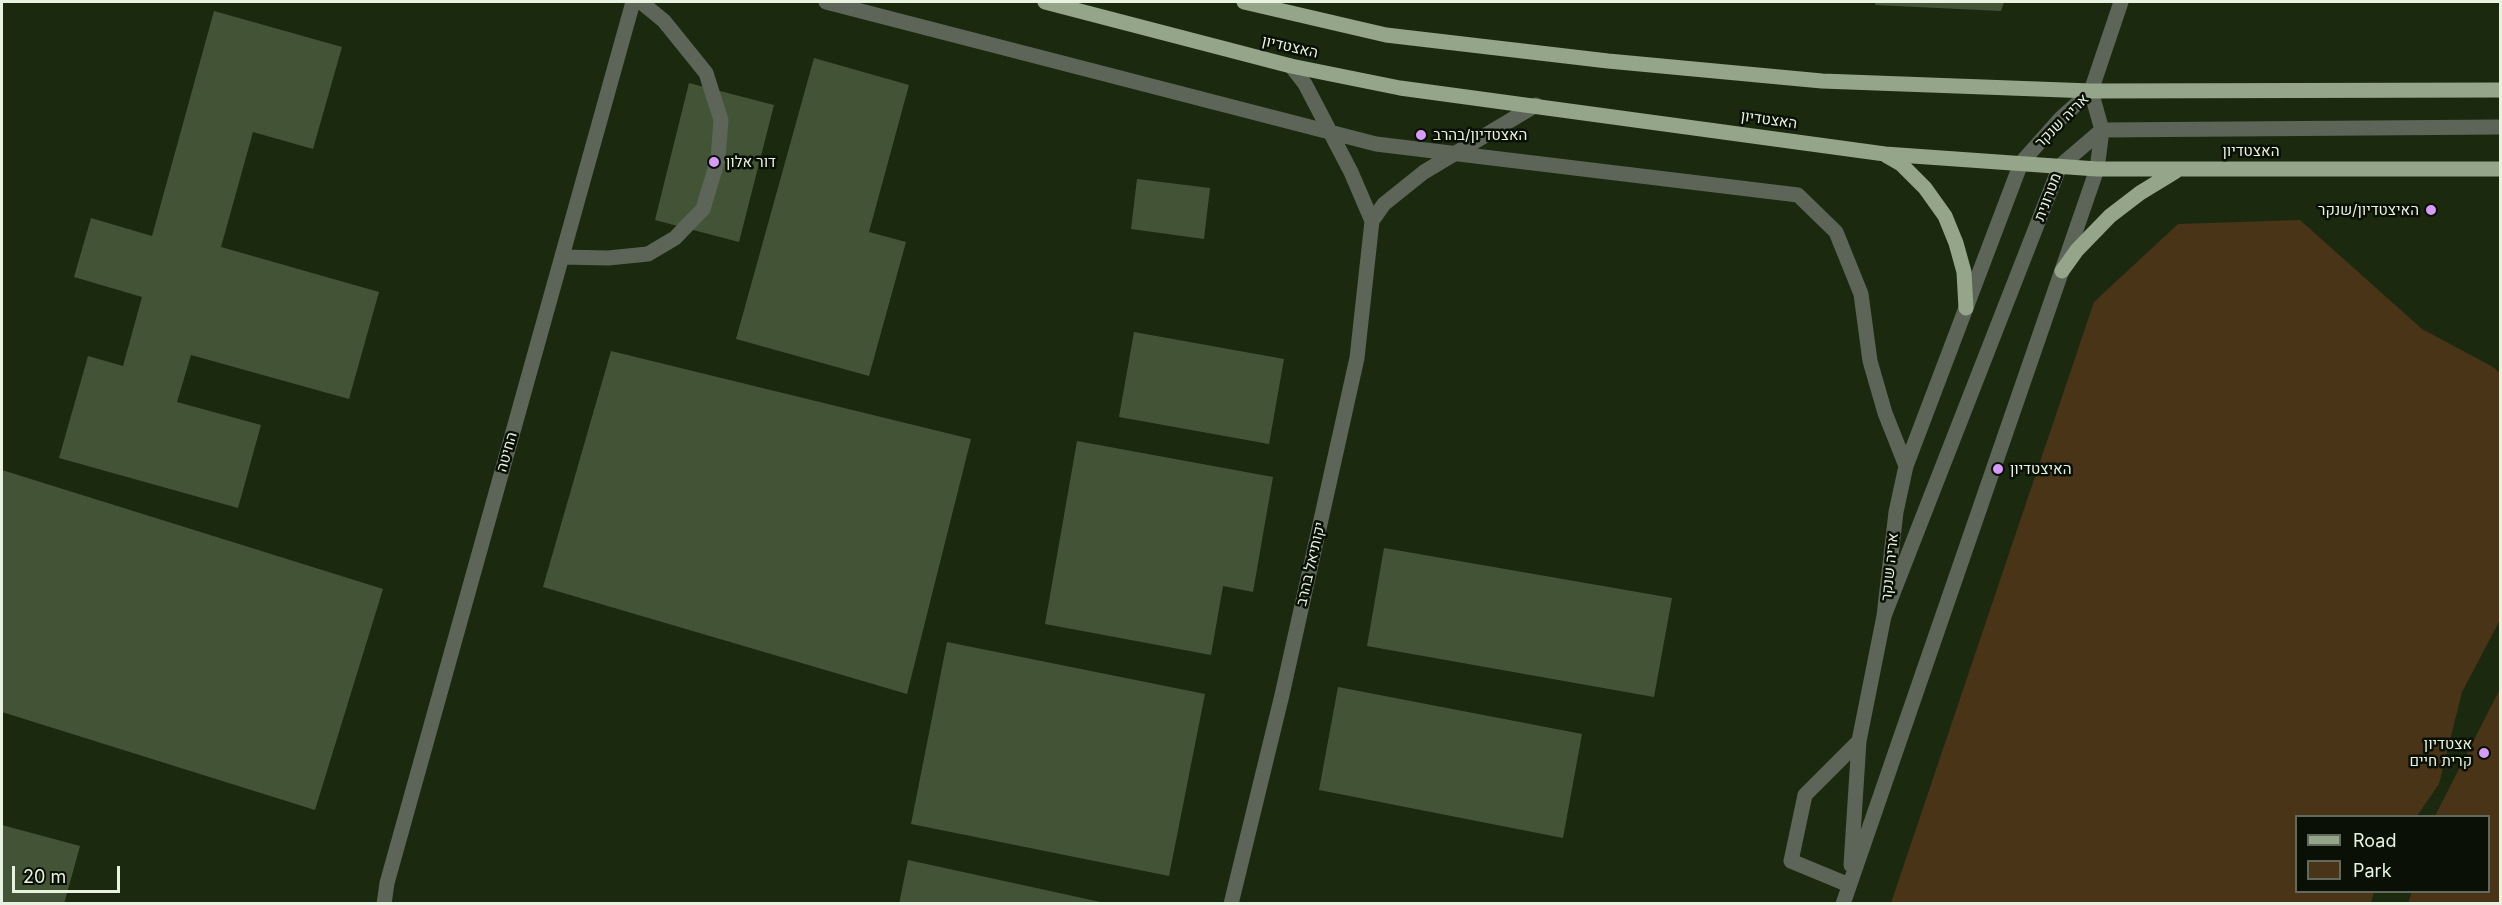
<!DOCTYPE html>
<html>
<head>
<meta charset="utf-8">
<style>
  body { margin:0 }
  #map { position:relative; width:2502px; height:905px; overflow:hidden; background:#1b2a0e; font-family:Inter,sans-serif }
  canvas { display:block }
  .frame { position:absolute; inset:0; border:3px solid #e7f2e0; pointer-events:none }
  .legend { position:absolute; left:2295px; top:815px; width:195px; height:78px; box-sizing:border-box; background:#0a1005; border:2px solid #626a5d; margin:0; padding:8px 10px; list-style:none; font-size:18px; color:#e7f2e0 }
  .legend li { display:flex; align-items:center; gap:12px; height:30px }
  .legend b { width:30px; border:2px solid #626a5d }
  .scale { position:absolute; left:12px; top:866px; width:108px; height:27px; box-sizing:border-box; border:3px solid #e7f2e0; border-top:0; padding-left:8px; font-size:18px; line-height:21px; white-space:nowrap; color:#e7f2e0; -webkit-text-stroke:4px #0a1005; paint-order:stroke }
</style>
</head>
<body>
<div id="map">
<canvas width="2502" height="905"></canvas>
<div class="frame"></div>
<ul class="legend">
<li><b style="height:8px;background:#95a589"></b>Road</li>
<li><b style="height:16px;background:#4a3418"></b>Park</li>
</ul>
<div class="scale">20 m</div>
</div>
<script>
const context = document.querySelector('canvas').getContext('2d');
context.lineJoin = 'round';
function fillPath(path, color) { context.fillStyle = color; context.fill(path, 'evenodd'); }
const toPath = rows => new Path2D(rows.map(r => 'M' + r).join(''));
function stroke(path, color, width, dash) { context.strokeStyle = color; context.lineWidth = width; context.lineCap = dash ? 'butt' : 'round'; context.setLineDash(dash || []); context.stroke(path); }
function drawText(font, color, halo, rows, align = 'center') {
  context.font = font + ' Inter,Heebo,sans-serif'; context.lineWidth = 5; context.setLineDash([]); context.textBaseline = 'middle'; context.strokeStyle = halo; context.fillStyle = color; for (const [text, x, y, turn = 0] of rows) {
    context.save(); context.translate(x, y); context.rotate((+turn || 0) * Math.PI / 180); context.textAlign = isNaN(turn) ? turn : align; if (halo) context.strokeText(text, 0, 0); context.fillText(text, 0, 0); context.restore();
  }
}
const green = toPath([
  [2300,220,2422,329,2493,367,2500,373,2500,620,2462,692,2439,784,2417,816,2296,816,2296,892,2374,892,2371,903,1891,903,2094,302,2178,224],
  [2500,689,2500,903,2408,903,2412,892,2488,892,2488,816,2435,816]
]);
const building = toPath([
  [1876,2,2004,2,2001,11,1875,5],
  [214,11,342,47,313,149,253,132,221,247,379,292,349,399,191,355,177,402,261,425,238,508,59,458,88,356,123,366,142,297,74,277,91,218,152,236],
  [814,58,909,85,869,232,906,242,869,376,736,339],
  [689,83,774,105,739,242,655,220],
  [1137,179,1210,188,1204,239,1131,229],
  [1134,332,1284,359,1269,444,1119,417],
  [611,351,971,439,907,694,543,587],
  [1077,441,1273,477,1253,592,1223,586,1211,655,1045,624],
  [2,470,383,589,315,810,2,712],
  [1384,548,1672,598,1654,697,1367,646],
  [947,642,1205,694,1169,876,911,824],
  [1338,687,1582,734,1563,838,1319,790],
  [2,825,80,846,64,904,2,904],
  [908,860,1105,903,1105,904,899,904]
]);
const minor = toPath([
  [826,2,1376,144,1798,195,1836,232,1861,294,1870,361,1885,413,1906,466],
  [1291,66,1305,84,1316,105,1351,172,1372,221],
  [2091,91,2121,2],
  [562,257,608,258,648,254,675,238,703,209,718,159,721,120,706,73,664,21,641,2],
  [1884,616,2060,166,2102,130,2500,127],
  [1851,865,1859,741,1884,616,1896,512,1906,466,2021,163,2061,118,2091,91],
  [1849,885,1791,861,1805,795,1859,741],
  [384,904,387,883,633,2],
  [1231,904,1282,695,1357,358,1372,221,1384,204,1424,172,1536,105],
  [1843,904,2097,169,2102,130,2091,91]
]);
const major = toPath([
  [1045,2,1291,66,1400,88,1885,154,2097,169,2500,169],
  [1244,2,1386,35,1608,61,1822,81,2091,91,2500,90],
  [1887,156,1901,164,1925,188,1945,216,1956,243,1964,272,1966,308],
  [2062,271,2077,250,2110,216,2140,193,2176,171]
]);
const markers = [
  [1421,135,6,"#d79bf9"],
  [714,162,6,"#d79bf9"],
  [2431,210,6,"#d79bf9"],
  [1998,469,6,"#d79bf9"],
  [2484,753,6,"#d79bf9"]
];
const streetNames = [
  ["האצטדיון",1290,47,13],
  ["האצטדיון",1769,120,8],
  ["אריה שנקר",2062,121,-45],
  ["האצטדיון",2251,151],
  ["מטרונית",2048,197,-69],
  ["החיטה",507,452,-74],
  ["יקותיאל בהרב",1311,564,-77],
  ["אריה שנקר",1890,567,-84]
];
const poiNames = [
  ["האצטדיון/בהרב",1433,135],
  ["דור אלון",726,162],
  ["האיצטדיון/שנקר",2419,210,"right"],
  ["האיצטדיון",2010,469],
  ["אצטדיון",2472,744,"right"],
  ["קרית חיים",2472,761,"right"]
];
fillPath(green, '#4a3418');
fillPath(building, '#435436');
stroke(minor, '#5d6558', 15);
stroke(major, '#95a589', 15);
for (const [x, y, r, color] of markers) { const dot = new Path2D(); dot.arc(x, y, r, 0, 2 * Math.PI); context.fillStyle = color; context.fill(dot); stroke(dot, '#0a1005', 2); }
drawText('15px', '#e7f2e0', '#0a1005', streetNames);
drawText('15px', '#e7f2e0', '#0a1005', poiNames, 'left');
</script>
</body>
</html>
